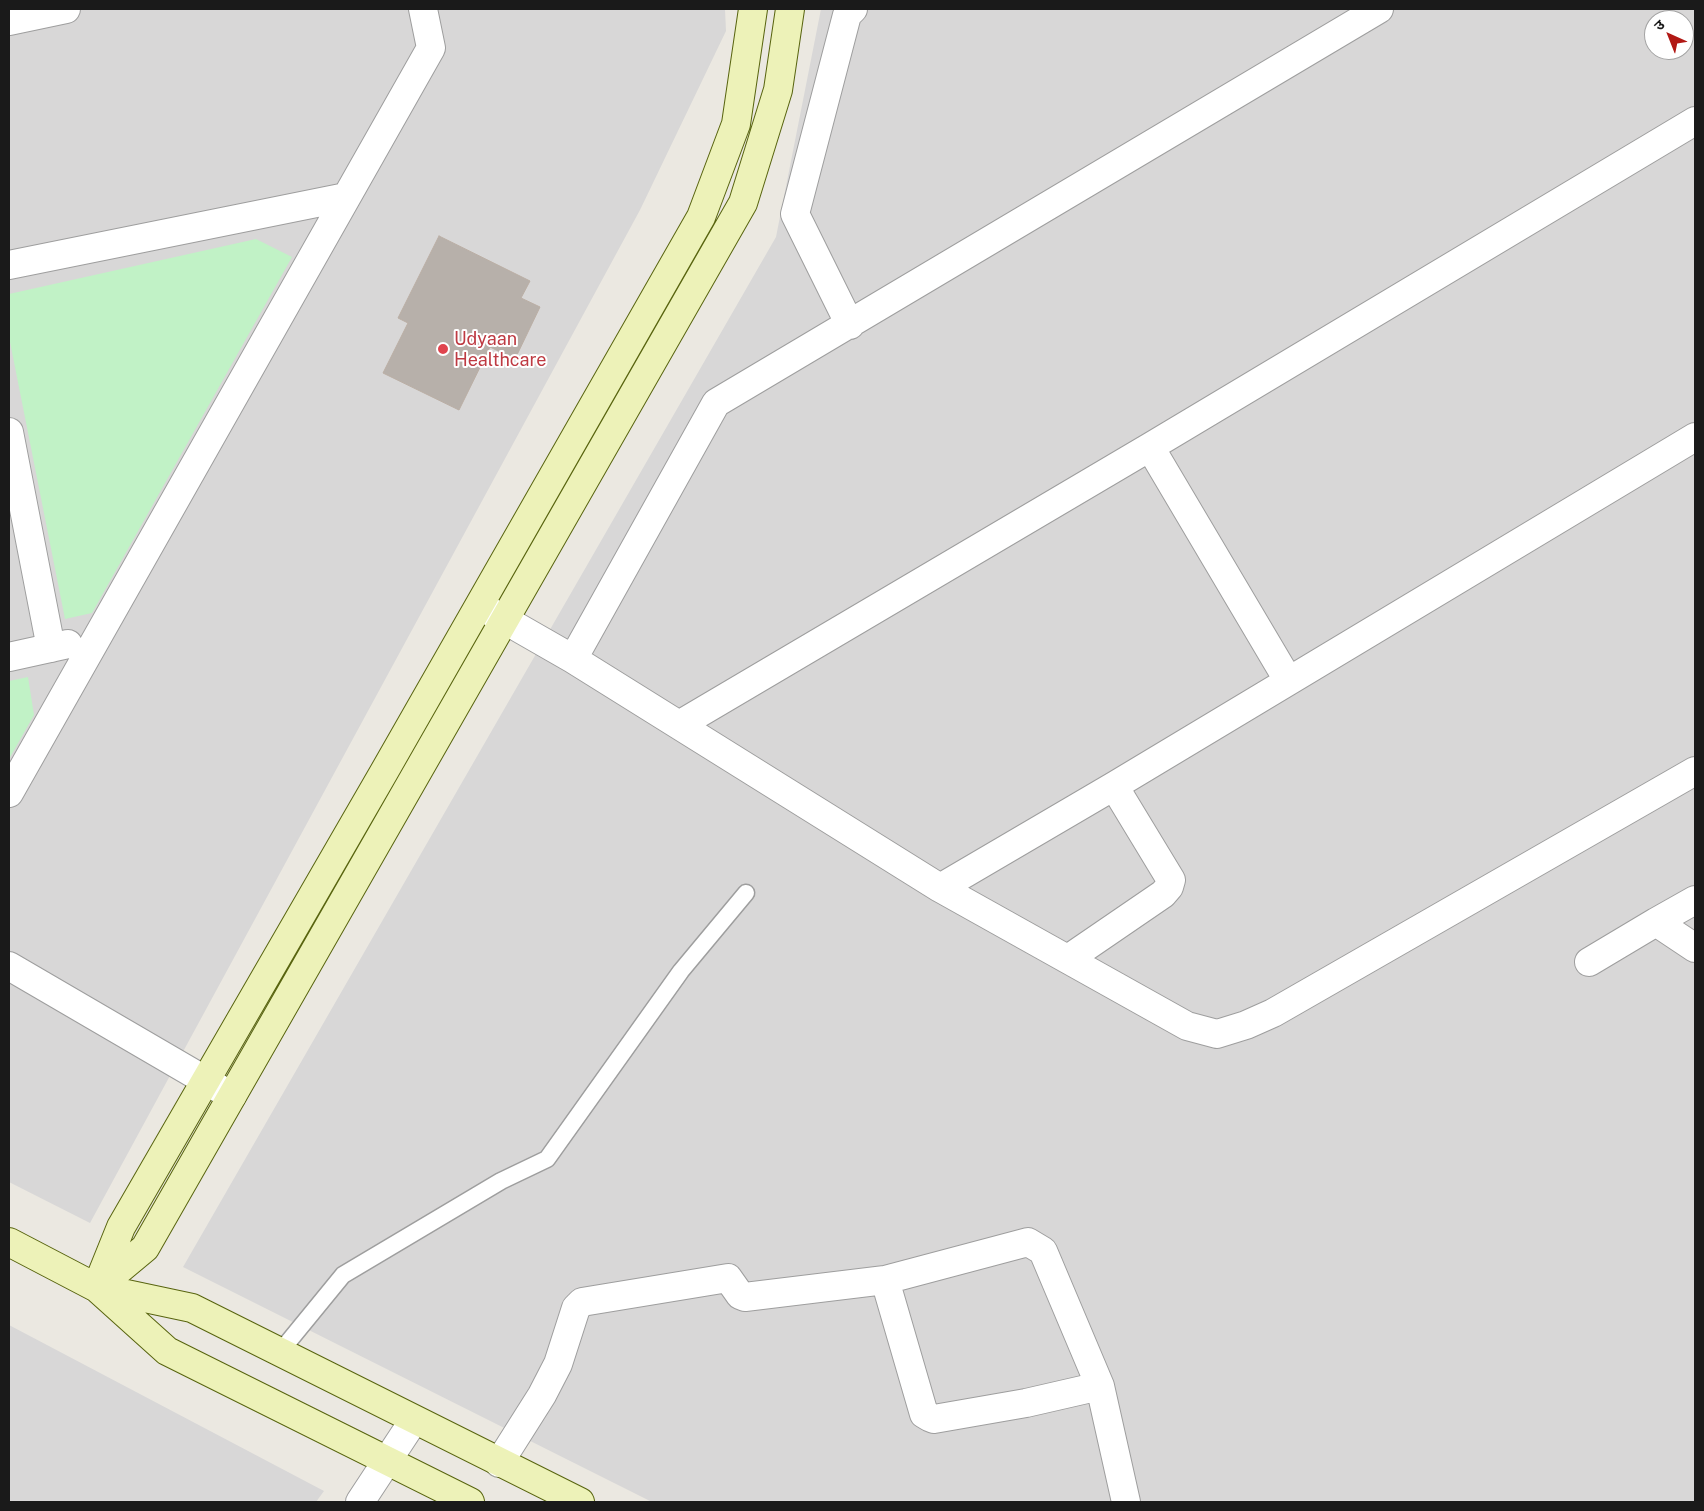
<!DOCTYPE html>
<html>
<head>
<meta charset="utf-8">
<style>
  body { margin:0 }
  #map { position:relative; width:1704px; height:1511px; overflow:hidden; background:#ebe8e1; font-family:"Public Sans","Noto Sans Devanagari",sans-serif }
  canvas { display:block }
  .frame { position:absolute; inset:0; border:10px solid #1a1a1a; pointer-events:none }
  .north { position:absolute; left:1644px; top:10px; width:50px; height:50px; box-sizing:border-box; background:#fff; border:1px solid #a3a3a3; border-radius:50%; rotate:316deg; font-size:14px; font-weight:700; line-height:20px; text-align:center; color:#1a1a1a }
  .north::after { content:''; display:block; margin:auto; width:18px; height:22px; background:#b11814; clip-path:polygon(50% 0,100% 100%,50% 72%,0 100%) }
</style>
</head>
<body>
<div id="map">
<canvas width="1704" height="1511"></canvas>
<div class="frame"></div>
<div class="north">उ</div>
</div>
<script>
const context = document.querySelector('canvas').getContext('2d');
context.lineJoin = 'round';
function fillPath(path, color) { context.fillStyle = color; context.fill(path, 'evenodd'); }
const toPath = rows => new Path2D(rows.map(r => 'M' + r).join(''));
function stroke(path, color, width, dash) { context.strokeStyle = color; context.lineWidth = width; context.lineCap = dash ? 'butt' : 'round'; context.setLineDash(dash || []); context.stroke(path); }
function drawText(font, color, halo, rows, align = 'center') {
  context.font = font + ' "Public Sans",sans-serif'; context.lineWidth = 4; context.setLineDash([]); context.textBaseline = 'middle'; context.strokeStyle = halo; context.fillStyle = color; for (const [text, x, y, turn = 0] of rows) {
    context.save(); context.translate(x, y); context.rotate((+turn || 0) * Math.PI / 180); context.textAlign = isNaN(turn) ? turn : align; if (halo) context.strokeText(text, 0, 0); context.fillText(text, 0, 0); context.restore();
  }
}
const residential = toPath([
  [9,9,725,9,726,31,640,210,90,1223,9,1182],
  [821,9,1695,9,1695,1502,652,1502,183,1267,776,237],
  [1654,20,1684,20,1684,50,1654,50],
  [9,1325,324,1491,316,1502,9,1502]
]);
const park = toPath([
  [256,239,292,257,92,613,65,619,9,337,9,294],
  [28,677,34,715,9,759,9,681]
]);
const building = toPath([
  [439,236,530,281,521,298,540,307,515,359,490,347,459,410,383,373,408,323,398,318,439,236]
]);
const lane = toPath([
  [280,1352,343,1275,501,1181,547,1159,681,971,746,893]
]);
const street = toPath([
  [9,21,66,9],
  [9,265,346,197],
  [850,325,795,214,847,15,853,9],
  [9,432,51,648],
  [1150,447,1288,680],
  [484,608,573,659,940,888,1187,1026,1217,1034,1246,1025,1273,1013,1695,771],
  [9,657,68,644],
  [573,659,716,403,1379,9],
  [679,725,1150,447,1695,121],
  [9,793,431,48,423,9],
  [940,888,1114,786,1695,437],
  [1695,900,1656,922,1695,948],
  [1068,959,1163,894,1169,887,1171,880,1114,786],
  [1589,962,1656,922],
  [9,966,232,1096],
  [885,1280,924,1414,929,1417,934,1419,1026,1403,1100,1386],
  [499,1463,542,1395,558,1364,576,1308,582,1302,728,1278,740,1295,745,1297,885,1280,1028,1242,1043,1251,1100,1386,1126,1502],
  [360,1502,414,1420]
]);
const secondary = toPath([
  [9,1242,97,1288,167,1351,470,1502],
  [98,1284,121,1227,384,772,701,217,736,124,753,9],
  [97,1288,145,1248,743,203,778,90,790,9],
  [98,1288,192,1308,580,1502]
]);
const markers = [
  [443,349,6,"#e0444e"]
];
const healthNames = [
  ["Udyaan",454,339],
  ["Healthcare",454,360]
];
fillPath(residential, '#d8d7d7');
fillPath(park, '#c1f2c6');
fillPath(building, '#b7b0aa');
stroke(building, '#bbafa5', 1);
stroke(lane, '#9e9e9e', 19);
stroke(street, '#9e9e9e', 30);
stroke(secondary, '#58640f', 30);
stroke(lane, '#fff', 16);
stroke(street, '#fff', 28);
stroke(secondary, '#edf2b8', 28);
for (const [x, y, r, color] of markers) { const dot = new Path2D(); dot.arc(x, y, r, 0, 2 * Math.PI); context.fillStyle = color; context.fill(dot); stroke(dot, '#fff', 2); }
drawText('18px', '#be3a42', '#fff', healthNames, 'left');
</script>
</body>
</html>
